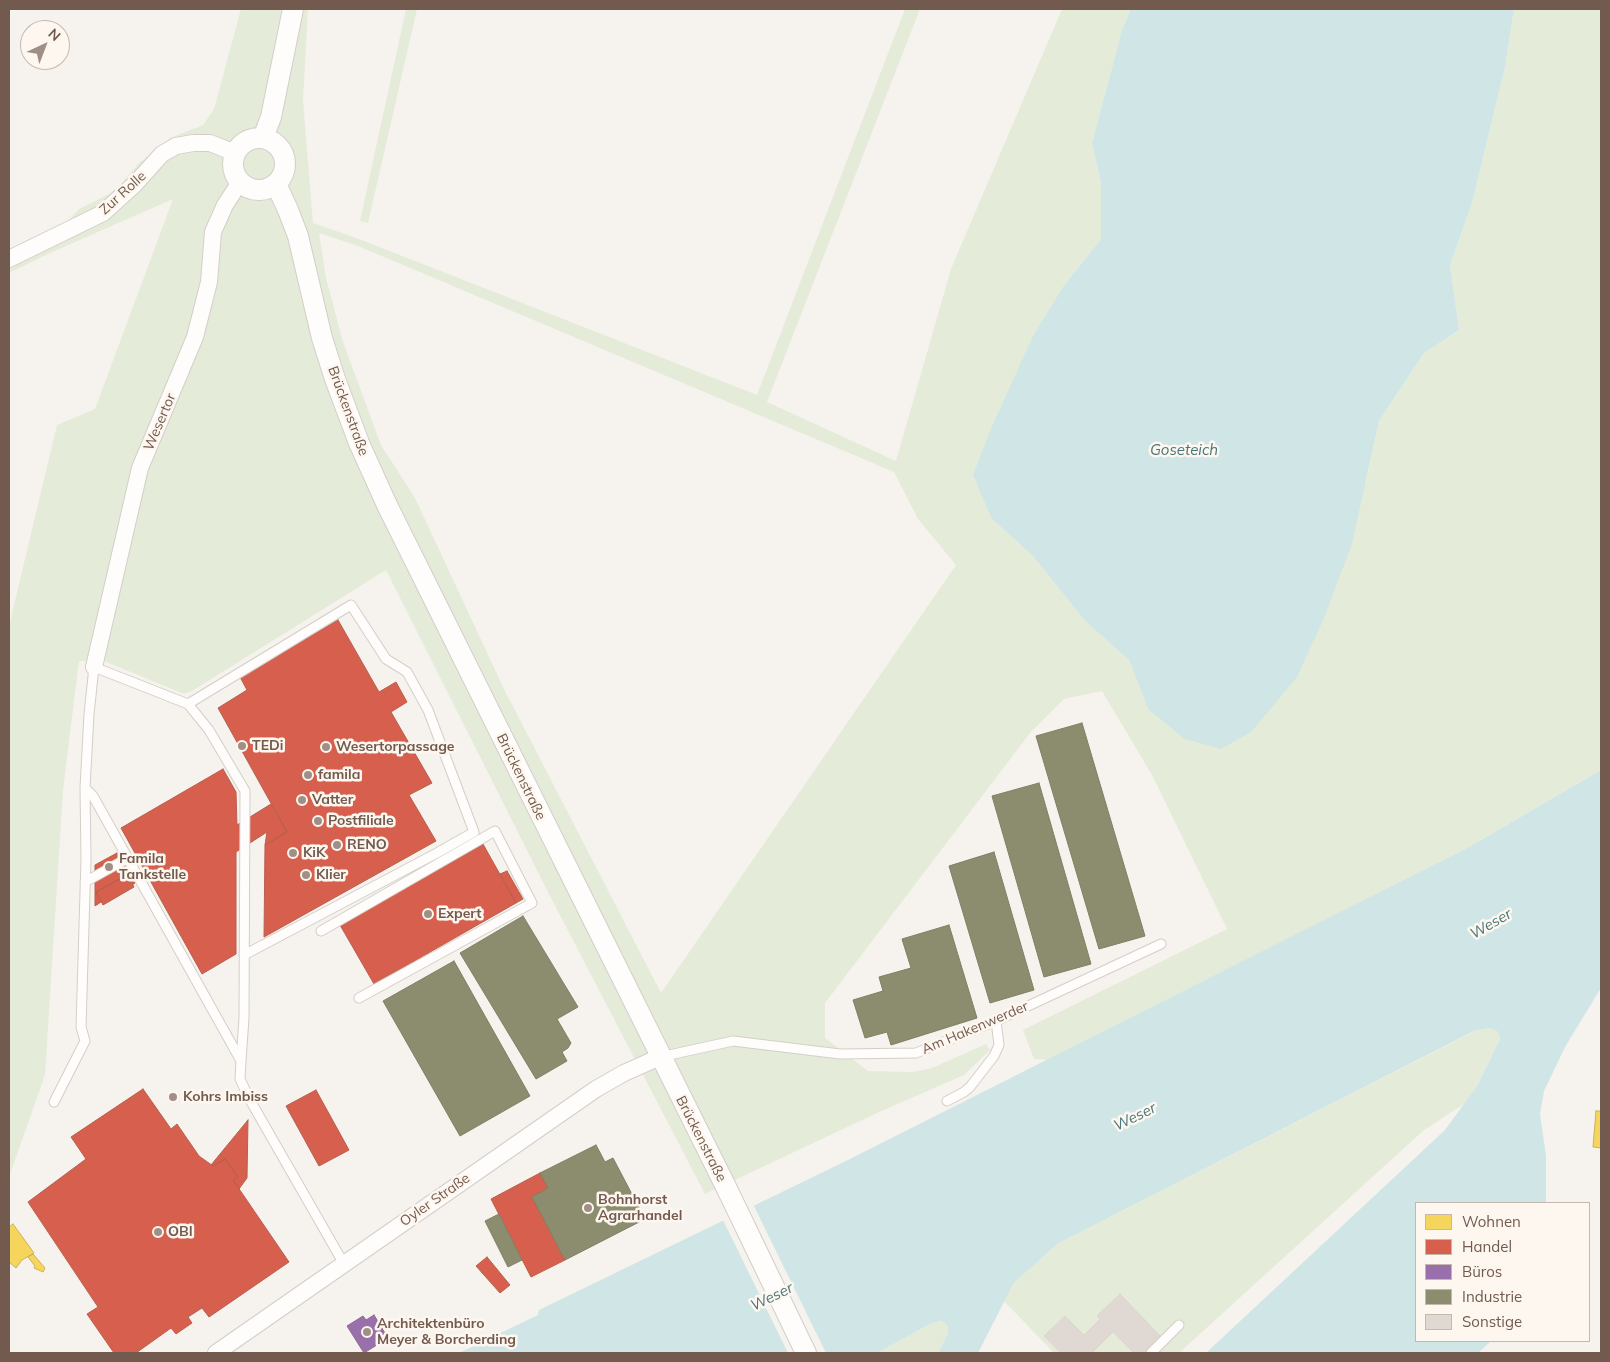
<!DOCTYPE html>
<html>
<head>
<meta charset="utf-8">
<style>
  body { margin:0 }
  #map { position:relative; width:1610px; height:1362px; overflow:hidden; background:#f6f2ed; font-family:Mulish,sans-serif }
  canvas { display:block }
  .frame { position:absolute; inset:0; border:10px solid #725a4f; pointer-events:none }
  .legend { position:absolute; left:1415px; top:1202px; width:175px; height:140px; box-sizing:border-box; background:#fdf7ef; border:1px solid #c5b8af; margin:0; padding:6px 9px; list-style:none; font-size:15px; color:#725a4f }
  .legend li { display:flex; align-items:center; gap:10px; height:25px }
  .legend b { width:25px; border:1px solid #c5b8af }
  .north { position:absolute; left:20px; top:20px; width:50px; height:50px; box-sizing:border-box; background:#fdf7ef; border:1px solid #c5b8af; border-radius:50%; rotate:43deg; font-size:14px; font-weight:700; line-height:20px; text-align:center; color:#725a4f }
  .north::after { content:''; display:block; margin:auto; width:18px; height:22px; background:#a08f86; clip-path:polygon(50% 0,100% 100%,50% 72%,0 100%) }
</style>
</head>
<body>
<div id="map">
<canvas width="1610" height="1362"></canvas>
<div class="frame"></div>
<ul class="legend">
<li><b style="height:14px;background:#f6d55c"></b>Wohnen</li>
<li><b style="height:14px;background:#d6604d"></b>Handel</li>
<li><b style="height:14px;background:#9970ab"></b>Büros</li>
<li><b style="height:14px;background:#8c8c6e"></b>Industrie</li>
<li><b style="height:14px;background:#dfd8d3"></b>Sonstige</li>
</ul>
<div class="north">N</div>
</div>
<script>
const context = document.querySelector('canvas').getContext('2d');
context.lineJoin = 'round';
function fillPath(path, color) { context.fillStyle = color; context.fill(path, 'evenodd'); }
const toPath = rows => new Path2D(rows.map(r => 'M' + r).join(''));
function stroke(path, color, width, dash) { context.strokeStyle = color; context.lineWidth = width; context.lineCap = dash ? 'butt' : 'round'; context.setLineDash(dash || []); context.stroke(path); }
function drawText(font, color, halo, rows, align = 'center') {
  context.font = font + ' Mulish,sans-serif'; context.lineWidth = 5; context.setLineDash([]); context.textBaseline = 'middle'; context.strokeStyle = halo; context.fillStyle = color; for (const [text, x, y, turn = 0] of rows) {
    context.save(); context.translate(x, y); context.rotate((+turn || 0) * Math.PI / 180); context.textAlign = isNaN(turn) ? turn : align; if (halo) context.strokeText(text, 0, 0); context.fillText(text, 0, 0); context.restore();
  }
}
const green = toPath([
  [241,9,308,9,303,101,313,223,359,239,757,395,905,9,920,9,767,402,896,461,951,269,1062,9,1131,9,1122,30,1092,143,1101,183,1101,239,1062,288,1034,334,992,519,1032,555,1085,621,1129,660,1148,709,1366,482,1379,421,1424,353,1459,330,1450,265,1472,203,1505,67,1514,9,1601,9,1601,770,1469,847,1048,1060,1034,1059,1023,1030,1227,929,1152,775,1102,691,1064,699,1030,733,825,1003,825,1038,868,1071,913,1072,932,1068,986,1044,990,1050,964,1075,877,1113,705,1194,550,896,386,570,192,691,184,694,104,661,79,661,63,790,45,1075,9,1177,9,626,57,425,95,409,173,199,48,254,9,273,9,251,67,222,79,209,109,194,121,184,139,163,170,138,203,125,214,109],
  [319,233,358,246,894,472,918,519,956,565,661,993,504,689,415,498,381,445,343,342,326,278],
  [406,9,417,9,368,223,360,221],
  [1490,1028,1498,1032,1500,1039,1477,1086,1464,1104,1424,1130,1179,1353,1054,1353,1003,1300,1013,1284,1057,1244,1475,1031],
  [942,1321,948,1326,948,1333,938,1353,877,1353,932,1323]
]);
const water = toPath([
  [1131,9,1514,9,1505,67,1472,203,1450,265,1459,330,1424,353,1379,421,1352,544,1324,618,1297,677,1251,732,1221,749,1185,739,1148,709,1129,660,1085,621,1032,555,992,519,973,475,993,424,1034,334,1062,288,1101,239,1101,183,1092,143,1122,30],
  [1601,770,1601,988,1565,1047,1544,1091,1540,1114,1546,1156,1546,1203,1416,1203,1416,1341,1491,1341,1478,1353,1206,1353,1445,1130,1477,1086,1500,1039,1498,1032,1490,1028,1474,1031,1057,1244,1013,1284,978,1353,938,1353,948,1333,948,1326,942,1321,932,1323,877,1353,459,1353,538,1315,539,1310,848,1160,1469,847]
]);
const pier = toPath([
  [753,1204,826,1353,788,1353,722,1218]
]);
const homes = toPath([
  [1596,1111,1601,1111,1601,1148,1593,1147,1596,1111],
  [13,1224,34,1253,22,1260,16,1268,9,1262,9,1227,13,1224],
  [33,1254,45,1268,43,1272,34,1268,35,1266,28,1257,33,1254]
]);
const shops = toPath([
  [338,620,379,692,396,682,407,702,391,712,432,783,409,795,436,841,264,937,265,845,287,832,218,708,247,690,240,677,338,620],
  [223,769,236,792,237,825,271,804,287,832,265,845,267,832,236,852,236,954,202,974,121,828,223,769],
  [483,844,516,903,374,984,340,925,483,844],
  [117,853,135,883,132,885,127,875,96,892,101,902,95,906,95,865,117,853],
  [507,871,523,899,516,903,500,874,507,871],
  [127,875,134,887,103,905,96,892,127,875],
  [143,1089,171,1129,177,1124,199,1156,213,1166,225,1159,238,1177,233,1180,289,1262,209,1317,202,1308,188,1317,192,1323,176,1334,171,1328,136,1353,114,1353,87,1314,98,1307,28,1202,86,1159,71,1137,143,1089],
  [316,1090,349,1150,319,1166,286,1106,316,1090],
  [248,1120,247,1178,239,1189,233,1180,238,1177,225,1159,213,1166,211,1165,248,1120],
  [540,1173,548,1188,532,1197,565,1260,531,1277,491,1199,540,1173],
  [487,1257,510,1285,500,1293,476,1266,487,1257]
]);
const offices = toPath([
  [374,1315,388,1338,364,1353,347,1326,363,1316,366,1320,374,1315]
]);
const industry = toPath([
  [1082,723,1145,936,1099,949,1036,736,1082,723],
  [1039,783,1091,964,1044,977,992,796,1039,783],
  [994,852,1034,990,990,1003,949,866,994,852],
  [523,916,578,1007,557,1019,571,1043,568,1048,562,1052,567,1061,536,1079,460,953,523,916],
  [949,925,977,1018,891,1045,887,1032,865,1038,853,1000,883,991,879,977,911,968,902,939,949,925],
  [454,961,530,1096,460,1136,383,1001,454,961],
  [596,1145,605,1162,613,1158,645,1219,565,1260,532,1197,548,1188,540,1173,596,1145],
  [499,1214,522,1260,508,1267,485,1221,499,1214]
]);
const building = toPath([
  [1120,1294,1161,1337,1144,1353,1134,1353,1113,1332,1092,1353,1061,1353,1044,1336,1065,1316,1084,1335,1100,1319,1097,1316,1120,1294]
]);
const service = toPath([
  [188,704,351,605,386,659,407,672,428,710,474,832,437,853,244,955],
  [85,882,128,858],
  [321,931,495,831,532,903,359,998],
  [660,1057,733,1041,840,1054,916,1053,996,1021,1161,944],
  [241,1061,93,796,85,788,89,714,94,667,188,704,209,730,245,791,244,1018,241,1061,240,1079,250,1100,344,1264],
  [947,1101,964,1092,970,1087,994,1056,999,1045,996,1021],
  [54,1102,85,1041,81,1027,86,859,85,788],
  [1151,1353,1179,1325]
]);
const minor = toPath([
  [9,259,103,213,135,184,162,154,176,146,193,143,210,143,235,153],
  [94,667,140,468,195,337,209,282,213,232,225,205,240,182],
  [216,1353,596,1089,624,1073,660,1057]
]);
const tertiary = toPath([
  [263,138,271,117,293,9],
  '233 164a26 26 0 1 1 52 0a26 26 0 1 1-52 0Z',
  [276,184,288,210,298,236,322,338,335,379,359,443,387,505,727,1189,806,1353]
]);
const markers = [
  [242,746,5,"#a08f86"],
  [326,747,5,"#a08f86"],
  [308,775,5,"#a08f86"],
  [302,800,5,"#a08f86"],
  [318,821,5,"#a08f86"],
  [337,845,5,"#a08f86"],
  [293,853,5,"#a08f86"],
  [109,867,5,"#a08f86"],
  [306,875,5,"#a08f86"],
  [428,914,5,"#a08f86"],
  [173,1097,5,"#a08f86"],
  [588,1208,5,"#a08f86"],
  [158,1232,5,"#a08f86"],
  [367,1332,5,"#a08f86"]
];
const streetNames = [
  ["Zur Rolle",123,193,-42],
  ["Brückenstraße",348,411,70],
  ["Wesertor",160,422,-67],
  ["Brückenstraße",521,777,64],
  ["Am Hakenwerder",975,1028,-23],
  ["Brückenstraße",701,1139,63],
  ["Oyler Straße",435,1200,-35]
];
const poiNames = [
  ["TEDi",252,746],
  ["Wesertorpassage",336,747],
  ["famila",318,775],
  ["Vatter",312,800],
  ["Postfiliale",328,821],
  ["RENO",347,845],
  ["KiK",303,853],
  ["Famila",119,859],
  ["Tankstelle",119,875],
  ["Klier",316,875],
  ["Expert",438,914],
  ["Kohrs Imbiss",183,1097],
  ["Bohnhorst",598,1200],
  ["Agrarhandel",598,1216],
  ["OBI",168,1232],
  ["Architektenbüro",377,1324],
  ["Meyer & Borcherding",377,1340]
];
const waterNames = [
  ["Goseteich",1184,450],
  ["Weser",1491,924,-30],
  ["Weser",1135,1117,-26],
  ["Weser",772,1297,-26]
];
fillPath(green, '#e4ecd9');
fillPath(water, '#d0e5e5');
fillPath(pier, '#f6f2ed');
fillPath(homes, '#f6d55c');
stroke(homes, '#ceb058', 1);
fillPath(shops, '#d6604d');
stroke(shops, '#b85e4e', 1);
fillPath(offices, '#9970ab');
stroke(offices, '#8d698f', 1);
fillPath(industry, '#8c8c6e');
stroke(industry, '#847d65', 1);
fillPath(building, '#dfd8d3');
stroke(building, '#ded5d0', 1);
stroke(service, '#d4cec8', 11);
stroke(minor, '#d4cec8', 18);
stroke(tertiary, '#d4cec8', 22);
stroke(service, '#fefdfc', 9);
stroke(minor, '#fefdfc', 16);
stroke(tertiary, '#fefdfc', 20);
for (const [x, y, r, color] of markers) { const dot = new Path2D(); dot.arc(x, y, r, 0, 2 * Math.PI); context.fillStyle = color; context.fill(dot); stroke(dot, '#fdf7ef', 2); }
drawText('14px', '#725a4f', '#fdf7ef', streetNames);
drawText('bold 14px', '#725a4f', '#fdf7ef', poiNames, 'left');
drawText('italic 15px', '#47777c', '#fdf7ef', waterNames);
</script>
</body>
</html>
